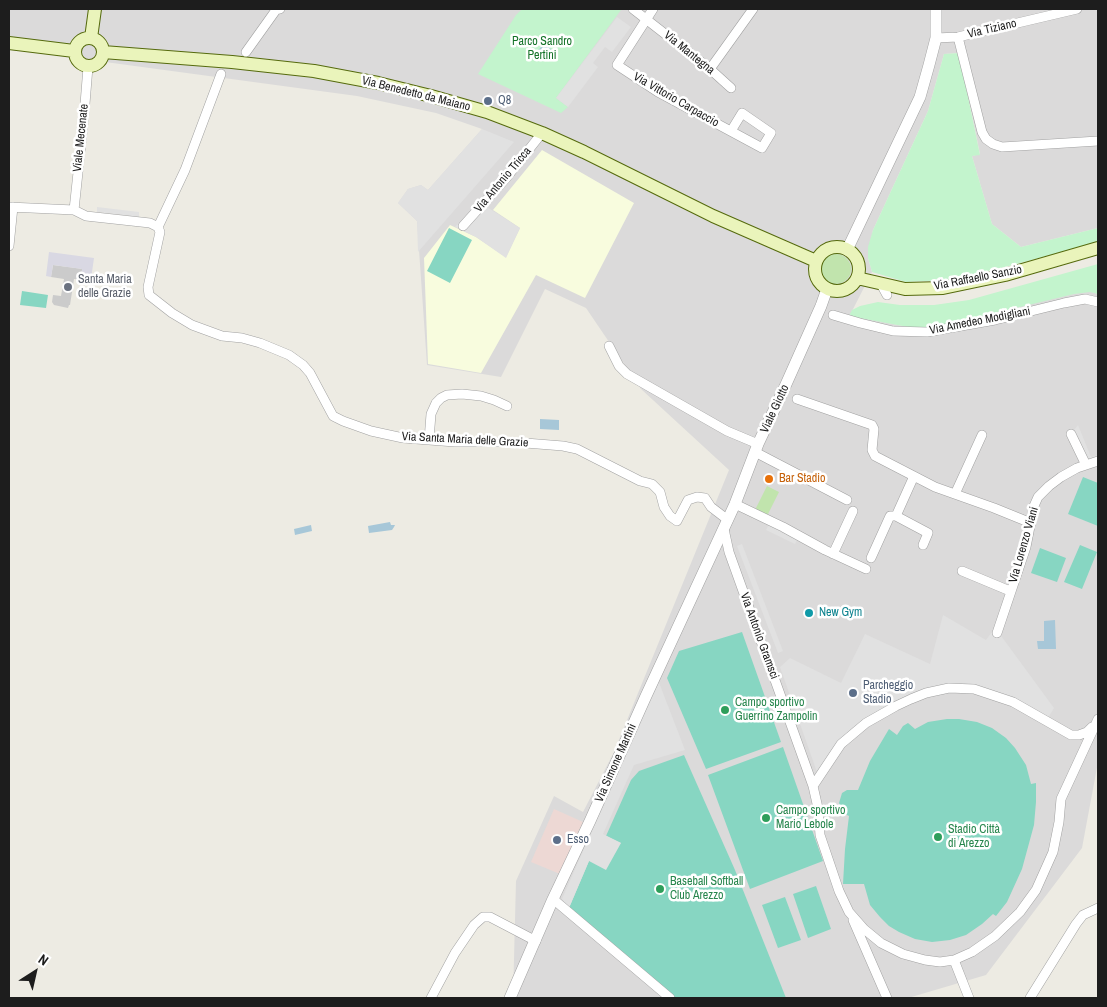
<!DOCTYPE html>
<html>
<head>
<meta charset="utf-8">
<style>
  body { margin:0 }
  #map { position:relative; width:1107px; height:1007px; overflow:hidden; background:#edebe3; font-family:"Archivo Narrow",sans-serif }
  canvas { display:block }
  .frame { position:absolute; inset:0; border:10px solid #1d1d1d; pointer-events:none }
  .north { position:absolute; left:10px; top:947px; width:50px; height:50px; -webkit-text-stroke:4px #fff; paint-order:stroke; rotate:35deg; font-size:14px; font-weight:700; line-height:20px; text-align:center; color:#1d1d1d }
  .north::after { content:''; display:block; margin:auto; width:18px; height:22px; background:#1d1d1d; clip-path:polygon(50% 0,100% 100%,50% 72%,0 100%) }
</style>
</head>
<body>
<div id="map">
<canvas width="1107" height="1007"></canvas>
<div class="frame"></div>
<div class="north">N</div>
</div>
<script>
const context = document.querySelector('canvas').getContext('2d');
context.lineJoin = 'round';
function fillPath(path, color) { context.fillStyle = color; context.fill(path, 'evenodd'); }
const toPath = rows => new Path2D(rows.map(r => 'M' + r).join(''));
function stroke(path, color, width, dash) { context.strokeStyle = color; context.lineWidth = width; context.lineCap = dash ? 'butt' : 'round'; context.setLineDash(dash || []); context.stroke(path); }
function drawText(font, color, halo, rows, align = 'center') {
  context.font = font + ' "Archivo Narrow",sans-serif'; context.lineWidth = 5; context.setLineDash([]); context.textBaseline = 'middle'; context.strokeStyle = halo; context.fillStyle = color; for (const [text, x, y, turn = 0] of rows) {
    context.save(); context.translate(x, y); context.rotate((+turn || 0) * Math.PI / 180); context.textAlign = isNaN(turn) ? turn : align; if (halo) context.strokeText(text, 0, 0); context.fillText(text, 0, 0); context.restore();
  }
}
const residential = toPath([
  [9,9,1098,9,1098,228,1021,247,992,224,972,156,980,154,959,53,944,54,928,111,873,230,868,258,872,272,850,315,908,327,1073,294,1089,291,1098,294,1098,762,1082,848,986,975,908,998,513,998,516,881,554,796,583,812,614,752,729,470,641,389,586,308,545,289,501,377,427,365,417,221,398,203,408,189,421,185,428,190,482,129,436,113,357,96,9,49]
]);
const commercial = toPath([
  [554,809,583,822,560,874,531,862]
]);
const education = toPath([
  [542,150,634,203,585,298,536,275,481,373,428,364,424,258,450,225,476,237,506,257,520,228,493,210]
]);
const religious = toPath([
  [53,265,83,269,81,280,74,279,70,305,69,305,68,308,54,305,52,302,53,295,61,296,64,279,51,277]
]);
const grass = toPath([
  '821 269a15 15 0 1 1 30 0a15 15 0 1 1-30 0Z',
  [767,486,779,492,766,518,757,514,756,508]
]);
const park = toPath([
  [522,9,619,9,621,10,556,98,568,107,561,113,478,74,516,15],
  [959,53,980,155,972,156,992,224,1021,247,1098,228,1098,242,1013,265,950,280,906,282,872,272,868,258,868,247,873,230,928,111,944,54],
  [1098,264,1098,294,1090,292,1074,294,937,327,908,327,849,316,852,310,860,306,878,302,900,305,934,305,969,300]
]);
const pitch = toPath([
  [449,228,472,240,450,283,427,271],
  [22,291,48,295,46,308,20,305],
  [1083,477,1098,483,1098,526,1068,514],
  [1080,545,1097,552,1082,589,1064,582],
  [1040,548,1066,558,1057,582,1031,573],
  [742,632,781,742,706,769,667,678,679,651],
  [947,719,959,719,977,722,992,728,1006,738,1015,748,1026,765,1031,784,1036,783,1036,802,1034,825,1022,869,1007,902,996,916,993,914,982,924,966,935,950,940,932,942,915,939,899,932,889,926,880,917,870,905,864,884,843,884,845,849,849,816,843,813,839,803,842,793,847,790,858,790,870,761,889,729,897,735,903,726,908,723,915,729,928,722],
  [783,747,823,861,750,889,708,775],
  [684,755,735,870,786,998,674,998,569,908,589,861,621,843,606,836,631,780,639,771],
  [816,886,831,929,808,938,793,894],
  [785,897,801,940,778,948,762,905]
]);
const parking = toPath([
  [617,17,631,27,612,52,605,47,593,63,598,67,568,107,556,98],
  [482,129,514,142,418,252,417,221,398,203,408,189,421,185,428,190],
  [479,202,520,228,506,258,476,237,455,227],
  [97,207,139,212,139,217,97,212],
  [1078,425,1091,457,1098,455,1098,461,1094,463,1091,458,1083,461,1071,434],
  [769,524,798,538,795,544,766,530],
  [742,544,783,651,778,653,737,546],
  [943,615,986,640,991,633,999,633,1054,708,1048,718,972,686,924,690,872,715,852,728,836,744,818,775,780,667,790,658,841,683,865,634,930,664],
  [658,680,685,750,634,765,603,834,621,843,606,870,589,861,569,908,562,899]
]);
const plaza = toPath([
  [49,252,94,258,91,279,81,278,82,269,53,265,51,277,46,276]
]);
const water = toPath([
  '538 53a7 7 0 1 1 14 0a7 7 0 1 1-14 0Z',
  [540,419,559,420,559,430,540,429],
  [390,522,391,525,395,525,394,527,392,530,369,533,368,526],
  [311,525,312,531,295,535,294,529],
  [1055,620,1056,649,1038,649,1037,641,1044,641,1044,621]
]);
const minor = toPath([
  [633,9,710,69,731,88],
  [653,9,617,65,658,92,762,148,771,133,742,113,731,131],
  [958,37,982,132,986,139,993,144,1002,147,1098,141],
  [936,38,958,37,1077,9],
  [246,52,276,10,280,9],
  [710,69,753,9],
  [9,207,74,210,86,216,150,223,158,227,160,232,148,287,149,295,172,313,192,325,222,336,242,338,260,343,289,355,303,365,310,373,333,416,343,421,371,431,403,438,455,442,513,442,563,446,577,449,640,481,652,484,660,492,664,507,670,516,677,521,688,500,697,497,705,498,711,507,728,520],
  [74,210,84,116,88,67],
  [463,226,507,177,542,133],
  [158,227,185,170,221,74],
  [9,246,13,207],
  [881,284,887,295],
  [833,315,860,323,893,331,927,332,995,320,1064,303,1085,299,1098,302],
  [609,346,619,366,627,374,727,431,758,444],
  [797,399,872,425,874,429,872,450,875,456,935,487,994,508,1031,523],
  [1071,434,1086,465],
  [429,440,431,414,436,403,441,398,447,395,462,394,481,396,494,400,507,406],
  [755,452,847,500],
  [914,476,896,516,928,533,923,545],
  [955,494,982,435],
  [735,504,783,527,825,550,866,569],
  [724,529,729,552,813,786,818,808,820,835,839,891,849,912,864,929,881,943,903,954,925,960,940,962,954,960,972,952,995,936,1020,912,1036,890,1053,852,1059,822,1061,799,1098,719],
  [833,554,853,511],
  [871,558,890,516,896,516],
  [962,571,1010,591],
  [997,633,1026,547,1034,506,1038,497,1049,486,1061,477,1077,468,1098,461],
  [813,786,841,744,866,723,896,706,911,699,926,693,949,688,974,689,1013,702,1071,735,1079,735,1087,732,1092,727],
  [553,899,670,998],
  [853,920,887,998],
  [954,960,969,998],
  [431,998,455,953,474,925,483,917,490,917,536,941],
  [1030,998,1076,924,1083,915,1098,908]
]);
const tertiary = toPath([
  [847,250,920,97,929,65,936,38,936,9],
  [510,998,553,899,590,821,646,696,735,504,758,444,783,391,821,306,827,289]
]);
const secondary = toPath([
  '75 52a14 14 0 1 1 28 0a14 14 0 1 1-28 0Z',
  [91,38,95,9],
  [9,43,74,51],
  [103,52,232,62,314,71,378,83,431,96,487,112,542,133,584,152,713,216,816,261],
  '815 269a22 22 0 1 1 44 0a22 22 0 1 1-44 0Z',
  [857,278,905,289,943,288,1005,275,1098,248]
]);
const markers = [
  [488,101,5,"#5c6f8a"],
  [68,287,5,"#6b7280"],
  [769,479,5,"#e8710a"],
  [809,613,5,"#0f9aa8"],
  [853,693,5,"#5c6f8a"],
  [725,710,5,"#2e9e5b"],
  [766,818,5,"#2e9e5b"],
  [938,837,5,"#2e9e5b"],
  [557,840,5,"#5c6f8a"],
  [660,889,5,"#2e9e5b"]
];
const streetNames = [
  ["Via Tiziano",992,29,-13],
  ["Via Mantegna",689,53,39],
  ["Via Benedetto da Maiano",416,94,14],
  ["Via Vittorio Carpaccio",676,100,30],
  ["Viale Mecenate",81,138,-84],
  ["Via Antonio Tricca",503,180,-50],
  ["Via Raffaello Sanzio",978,278,-11],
  ["Via Amedeo Modigliani",980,321,-11],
  ["Viale Giotto",775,409,-65],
  ["Via Santa Maria delle Grazie",465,440,3],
  ["Via Lorenzo Viani",1024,545,-74],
  ["Via Antonio Gramsci",759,636,70],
  ["Via Simone Martini",616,763,-66]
];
const parkNames = [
  ["Parco Sandro",542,42],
  ["Pertini",542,56]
];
const serviceNames = [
  ["Q8",498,101],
  ["Parcheggio",863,686],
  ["Stadio",863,700],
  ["Esso",567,840]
];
const worshipNames = [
  ["Santa Maria",78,280],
  ["delle Grazie",78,294]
];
const foodNames = [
  ["Bar Stadio",779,479]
];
const cultureNames = [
  ["New Gym",819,613]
];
const leisureNames = [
  ["Campo sportivo",735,703],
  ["Guerrino Zampolin",735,717],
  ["Campo sportivo",776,811],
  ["Mario Lebole",776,825],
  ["Stadio Città",948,830],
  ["di Arezzo",948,844],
  ["Baseball Softball",670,882],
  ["Club Arezzo",670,896]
];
fillPath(residential, '#dbdada');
fillPath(commercial, '#edd8d4');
fillPath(education, '#f8fcde');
fillPath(religious, '#cbcbcb');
fillPath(grass, '#c1e4ad');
fillPath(park, '#c3f4cd');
fillPath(pitch, '#87d6c2');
fillPath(parking, '#e1e1e1');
fillPath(plaza, '#d9d8e3');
fillPath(water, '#a7c7d8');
stroke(minor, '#a1a1a1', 10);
stroke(tertiary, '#a1a1a1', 12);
stroke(secondary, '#556a0d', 14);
stroke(minor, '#fff', 9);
stroke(tertiary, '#fff', 11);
stroke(secondary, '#eaf4bb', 12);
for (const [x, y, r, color] of markers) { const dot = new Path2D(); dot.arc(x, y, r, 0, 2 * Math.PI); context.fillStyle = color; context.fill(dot); stroke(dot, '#fff', 2); }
drawText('12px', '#1d1d1d', '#fff', streetNames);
drawText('12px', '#147228', '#fff', parkNames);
drawText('12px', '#4e5e75', '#fff', serviceNames, 'left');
drawText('12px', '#5b616d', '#fff', worshipNames, 'left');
drawText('12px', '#c56008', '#fff', foodNames, 'left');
drawText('12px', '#0d838f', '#fff', cultureNames, 'left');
drawText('12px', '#27864d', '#fff', leisureNames, 'left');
</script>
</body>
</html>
